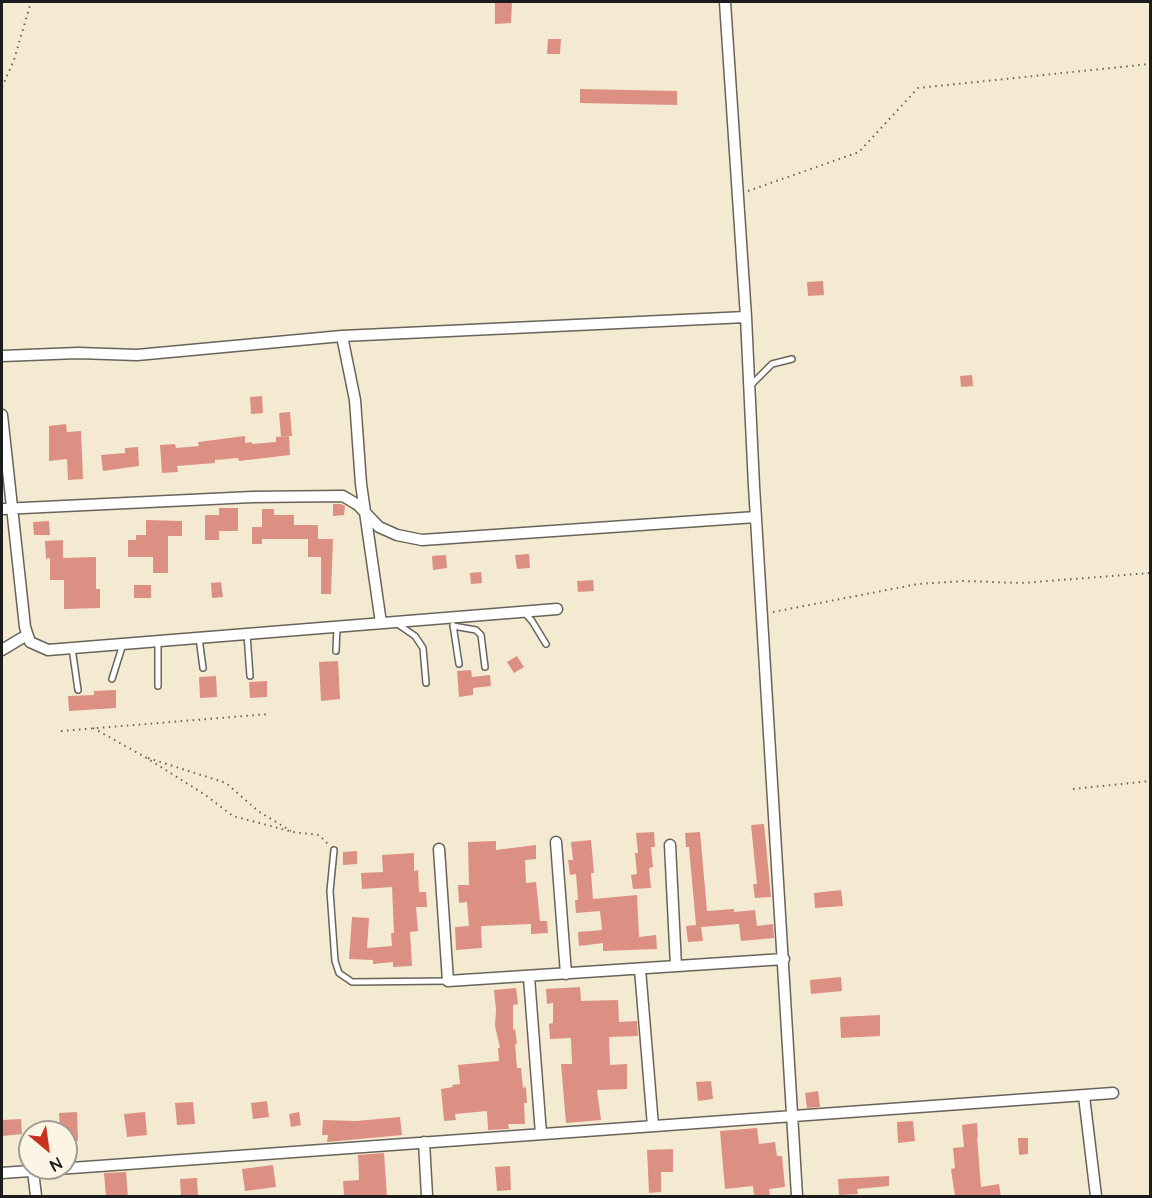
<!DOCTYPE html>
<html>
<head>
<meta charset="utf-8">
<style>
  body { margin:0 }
  #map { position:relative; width:1152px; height:1198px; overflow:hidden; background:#f4ead1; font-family:"Architects Daughter",sans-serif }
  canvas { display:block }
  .frame { position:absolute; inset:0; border:3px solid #1c1c1c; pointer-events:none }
  .north { position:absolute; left:18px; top:1120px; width:60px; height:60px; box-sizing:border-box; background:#fcf5e5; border:2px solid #a29e95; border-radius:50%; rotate:151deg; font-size:16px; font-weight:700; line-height:24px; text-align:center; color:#1c1c1c }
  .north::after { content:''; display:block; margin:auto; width:21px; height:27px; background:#c8321e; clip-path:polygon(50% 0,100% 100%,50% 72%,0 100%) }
</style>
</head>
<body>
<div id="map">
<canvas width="1152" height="1198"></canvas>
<div class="frame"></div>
<div class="north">N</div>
</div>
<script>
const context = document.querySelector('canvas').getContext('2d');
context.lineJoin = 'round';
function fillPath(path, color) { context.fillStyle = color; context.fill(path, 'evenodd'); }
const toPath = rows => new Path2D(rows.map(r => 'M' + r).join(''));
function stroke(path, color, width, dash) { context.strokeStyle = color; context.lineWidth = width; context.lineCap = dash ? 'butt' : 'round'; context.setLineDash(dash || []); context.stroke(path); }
const building = toPath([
  [495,2,512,2,511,23,495,24],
  [548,39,561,39,560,54,547,54],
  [580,89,677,91,677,105,580,103],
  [823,281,824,295,808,296,807,282],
  [972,375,973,386,961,387,960,376],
  [262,396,263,413,251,414,250,397],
  [290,412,292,436,281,437,279,413],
  [66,424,67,432,81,431,83,479,68,480,67,459,49,461,49,426],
  [245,436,245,443,252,442,252,444,276,442,276,437,289,436,290,455,239,461,238,458,215,460,215,463,177,466,178,472,162,473,160,445,175,444,176,448,199,446,198,442],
  [138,447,139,466,103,471,101,455,125,453,125,448],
  [333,504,341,504,345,506,344,515,333,516],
  [219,508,238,508,238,531,219,531,219,540,205,540,205,515,219,515],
  [262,509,274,509,274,515,294,515,294,525,318,525,318,539,333,539,331,594,321,594,321,557,308,557,308,539,262,539,262,544,252,544,252,527,262,527],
  [146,520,182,521,182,536,168,536,168,573,153,573,153,557,128,557,128,540,136,540,136,535,146,535],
  [49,521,50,535,34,535,33,522],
  [63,540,63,558,96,557,96,589,100,589,100,608,64,609,64,580,50,580,50,558,46,559,45,541],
  [529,554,530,568,517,569,515,555],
  [446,555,447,568,433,570,432,556],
  [481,572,482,583,471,584,470,573],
  [593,580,594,591,578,592,577,581],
  [221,582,223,597,212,598,211,583],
  [134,585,151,585,151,598,134,598],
  [517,656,524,667,514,673,507,662],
  [338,661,340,699,321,701,319,662],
  [471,670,472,677,490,675,491,686,473,688,473,695,459,697,457,671],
  [216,676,217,697,200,698,199,677],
  [267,681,267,697,250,698,249,682],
  [116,690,116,708,69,711,68,696,94,695,94,691],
  [764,824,771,897,755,898,753,884,757,884,751,825],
  [654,832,655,847,651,847,653,867,649,868,651,888,633,889,631,875,637,874,635,853,638,853,636,833],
  [700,832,707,911,734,909,734,912,755,910,757,926,773,924,774,938,741,941,739,924,701,927,703,941,688,942,686,926,696,925,689,847,686,847,685,833],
  [591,840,594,873,591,873,593,899,637,895,639,937,656,935,657,949,603,951,603,943,579,946,578,932,602,930,600,911,576,913,575,900,578,900,576,874,570,875,568,860,573,860,571,842],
  [496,841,496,850,536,845,536,859,525,860,526,883,536,882,540,921,547,921,548,933,531,934,531,924,481,926,482,948,456,950,455,927,469,926,467,902,459,903,458,885,469,885,468,842],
  [357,851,357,864,343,865,343,852],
  [414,853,414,871,418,870,419,892,426,892,427,907,416,907,418,931,410,932,412,966,393,967,393,962,373,964,373,960,349,959,352,917,369,918,367,948,392,946,391,933,394,933,392,887,362,889,361,873,383,872,382,855],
  [841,890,843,906,815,908,814,893],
  [841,977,842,991,811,994,810,980],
  [580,987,581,1001,618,1000,619,1022,637,1021,638,1036,609,1037,610,1065,627,1064,627,1089,597,1090,601,1120,566,1123,561,1064,572,1064,571,1038,550,1039,549,1024,553,1023,553,1003,547,1004,546,989],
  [516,988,518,1004,513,1005,513,1030,515,1029,517,1044,515,1044,517,1068,521,1068,523,1088,526,1087,527,1103,524,1103,525,1124,508,1124,509,1129,488,1130,487,1111,455,1114,456,1120,444,1121,441,1089,453,1087,452,1085,460,1084,458,1065,499,1061,498,1048,500,1048,495,1026,496,1010,494,990],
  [880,1015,880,1036,841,1038,840,1017],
  [711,1081,713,1099,698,1101,696,1082],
  [818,1091,820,1107,807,1108,805,1093],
  [267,1101,269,1117,253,1119,251,1103],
  [193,1102,195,1124,177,1125,175,1103],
  [77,1112,78,1141,66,1142,66,1132,60,1132,59,1113],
  [145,1112,147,1135,127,1137,124,1114],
  [299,1112,301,1125,291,1127,289,1114],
  [400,1117,402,1135,327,1142,328,1135,322,1135,323,1120,356,1121],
  [21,1119,22,1134,3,1136,2,1120],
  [913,1121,915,1141,898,1143,897,1122],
  [977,1123,978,1137,977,1137,981,1187,999,1184,1001,1197,955,1197,951,1169,955,1168,953,1148,964,1147,962,1125],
  [757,1128,759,1144,775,1142,777,1156,782,1156,785,1187,769,1189,770,1197,754,1197,753,1186,725,1189,720,1131],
  [1018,1138,1028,1138,1028,1154,1019,1155],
  [673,1149,673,1172,661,1172,661,1192,649,1193,647,1150],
  [384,1153,387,1197,344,1196,343,1181,359,1180,358,1155],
  [273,1165,276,1187,245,1191,242,1169],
  [510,1166,511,1190,497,1191,495,1167],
  [126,1172,128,1197,106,1197,104,1173],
  [889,1176,889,1186,857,1189,858,1194,839,1195,838,1179],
  [197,1178,198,1197,181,1197,180,1179]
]);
const path = toPath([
  [2,87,14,60,31,2],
  [748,191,859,152,918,88,1150,64],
  [773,612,918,584,964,581,1022,583,1150,573],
  [93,728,145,757,204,794,233,816,293,832,319,835,328,844],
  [61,731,269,714],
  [148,758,226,783,258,811,291,831],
  [1073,789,1150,781]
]);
const service = toPath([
  [751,385,772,364,792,359],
  [525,613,532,621,546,644],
  [396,623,415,636,423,648,426,683],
  [453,625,459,664],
  [453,626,476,630,481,635,485,667],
  [247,634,250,676],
  [199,638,203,668],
  [158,641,158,686],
  [72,648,78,690],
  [336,651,337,627],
  [112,679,123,644],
  [334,850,330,891,335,961,339,973,352,982,447,981]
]);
const minor = toPath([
  [725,2,746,317,754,486,797,1196],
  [342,336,355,400,361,484,381,623],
  [2,356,78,353,137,355,342,336,746,317],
  [2,415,25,627,30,642,48,650,557,609],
  [2,509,252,497,343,496,358,505,379,527,397,535,422,540,756,517],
  [2,650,27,635],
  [556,842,566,974],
  [670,845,676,966],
  [439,849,448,981,784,959],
  [640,969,653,1126],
  [529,977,541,1134],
  [1084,1096,1096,1196],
  [424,1142,427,1196],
  [33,1171,36,1196],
  [2,1173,1113,1093]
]);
fillPath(building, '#dc9083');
stroke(service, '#68645b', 8);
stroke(minor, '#68645b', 13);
stroke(path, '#68645b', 2, [1.5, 4.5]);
stroke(service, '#fff', 5);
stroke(minor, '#fff', 10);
</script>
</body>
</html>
